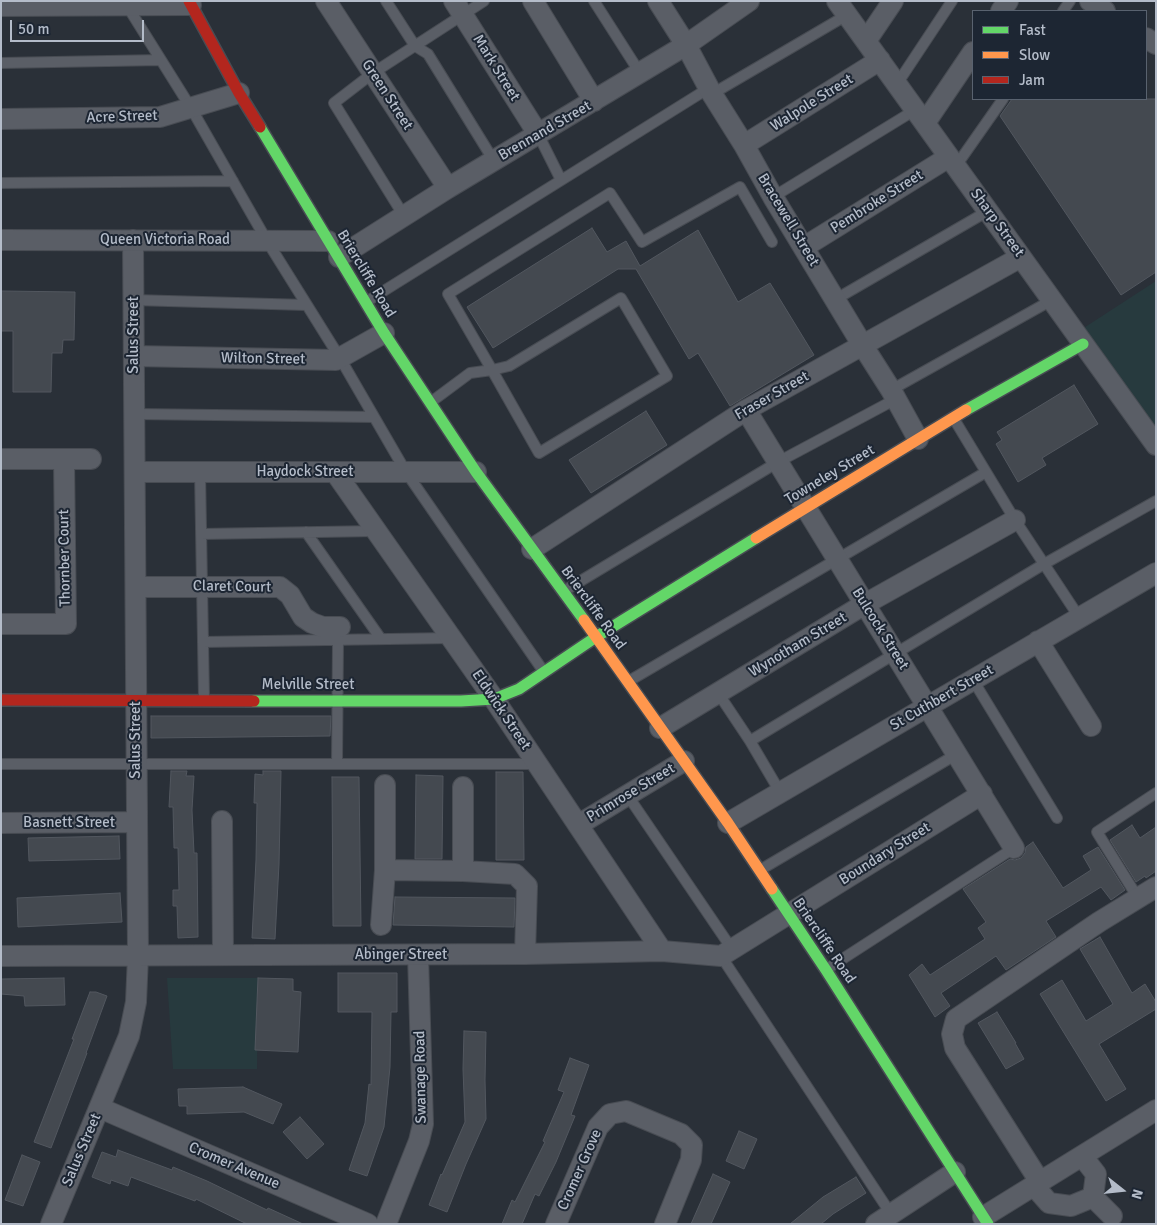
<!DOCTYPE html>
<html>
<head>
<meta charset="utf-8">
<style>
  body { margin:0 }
  #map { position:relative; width:1157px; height:1225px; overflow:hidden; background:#2a3038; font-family:Signika,sans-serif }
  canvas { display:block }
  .frame { position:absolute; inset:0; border:2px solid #b4bcc9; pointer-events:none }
  .legend { position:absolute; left:972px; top:10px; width:175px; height:90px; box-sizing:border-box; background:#1d2633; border:1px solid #59626f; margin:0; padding:6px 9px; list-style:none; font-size:15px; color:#b4bcc9 }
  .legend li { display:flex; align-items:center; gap:10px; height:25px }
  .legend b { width:25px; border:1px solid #59626f }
  .north { position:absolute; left:1097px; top:1165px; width:50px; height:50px; -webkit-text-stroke:4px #1d2633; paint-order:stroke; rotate:106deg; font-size:14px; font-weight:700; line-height:20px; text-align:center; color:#b4bcc9 }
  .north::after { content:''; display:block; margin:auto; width:18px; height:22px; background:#b4bcc9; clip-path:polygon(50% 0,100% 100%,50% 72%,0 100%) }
  .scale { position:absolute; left:10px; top:20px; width:134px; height:22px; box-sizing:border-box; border:2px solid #b4bcc9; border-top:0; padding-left:6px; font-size:15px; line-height:18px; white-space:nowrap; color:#b4bcc9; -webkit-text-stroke:4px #1d2633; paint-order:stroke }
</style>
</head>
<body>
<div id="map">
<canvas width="1157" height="1225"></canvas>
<div class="frame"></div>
<ul class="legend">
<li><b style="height:6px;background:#63d668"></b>Fast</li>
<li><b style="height:6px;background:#ff974d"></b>Slow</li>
<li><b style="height:6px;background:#b3261e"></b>Jam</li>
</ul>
<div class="north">N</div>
<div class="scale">50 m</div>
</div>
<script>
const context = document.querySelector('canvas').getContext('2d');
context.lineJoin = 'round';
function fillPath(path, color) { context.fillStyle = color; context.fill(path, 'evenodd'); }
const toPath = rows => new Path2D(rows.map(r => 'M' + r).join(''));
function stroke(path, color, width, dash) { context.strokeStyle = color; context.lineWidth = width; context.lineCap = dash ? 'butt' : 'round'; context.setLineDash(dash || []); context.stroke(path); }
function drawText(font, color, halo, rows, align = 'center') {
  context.font = font + ' Signika,sans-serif'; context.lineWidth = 4; context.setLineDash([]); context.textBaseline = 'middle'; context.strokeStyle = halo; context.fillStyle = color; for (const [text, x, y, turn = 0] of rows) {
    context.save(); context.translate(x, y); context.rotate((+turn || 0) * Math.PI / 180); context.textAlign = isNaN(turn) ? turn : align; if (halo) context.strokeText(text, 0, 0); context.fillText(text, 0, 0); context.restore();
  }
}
const green = toPath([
  [1156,281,1156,445,1076,333],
  [167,978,258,978,257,1069,173,1069]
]);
const building = toPath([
  [1012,99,1156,99,1156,272,1121,295,1000,116,1012,99],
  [592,228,607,252,626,241,640,266,698,230,738,302,770,283,814,355,730,406,698,353,689,359,636,269,618,269,493,348,467,307,592,228],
  [1,291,75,292,74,340,63,340,62,353,52,353,51,392,13,392,13,331,1,331,1,291],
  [1074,385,1098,424,1042,458,1046,465,1018,482,996,444,1002,440,997,432,1074,385],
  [646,411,667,445,591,493,569,460,646,411],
  [151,716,331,716,330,736,151,738,151,716],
  [171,771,187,771,186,776,194,776,192,810,194,853,197,853,198,937,178,938,177,906,173,906,173,890,179,890,178,848,174,848,173,807,169,807,171,771],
  [263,771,281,771,279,864,275,939,252,938,256,860,257,803,254,803,255,774,263,775,263,771],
  [496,772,523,772,524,860,496,860,496,772],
  [416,775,443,776,442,859,415,859,416,775],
  [332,777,359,777,361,926,333,926,332,777],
  [1132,825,1140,838,1156,827,1156,871,1146,878,1145,876,1136,882,1110,840,1132,825],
  [119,836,120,859,29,861,28,838,119,836],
  [1033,842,1063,888,1091,870,1083,856,1098,847,1125,890,1111,900,1101,887,1046,921,1056,937,1006,970,996,956,941,993,950,1006,935,1017,909,975,922,964,930,975,985,939,978,928,986,922,963,889,1010,859,1015,860,1021,858,1025,853,1026,847,1033,842],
  [120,893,122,922,18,927,17,898,120,893],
  [395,897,515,898,514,927,393,925,395,897],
  [1100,937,1132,993,1145,984,1156,1002,1156,1009,1099,1044,1126,1089,1106,1101,1040,994,1062,980,1086,1021,1113,1004,1080,949,1100,937],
  [338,973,397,973,397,1012,391,1012,390,1067,384,1127,367,1176,349,1170,365,1123,369,1084,371,1085,372,1012,338,1012,338,973],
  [64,978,65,1005,25,1006,24,996,1,994,1,979,64,978],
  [258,978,293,979,293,991,301,992,298,1052,255,1050,258,978],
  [90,992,96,992,107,996,86,1053,87,1053,51,1148,34,1142,74,1039,72,1039,90,992],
  [997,1012,1016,1043,1015,1043,1024,1059,1006,1069,978,1023,997,1012],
  [464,1031,486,1032,485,1080,486,1119,466,1164,447,1212,429,1205,441,1174,442,1175,465,1122,463,1069,464,1031],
  [570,1058,589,1065,571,1115,575,1116,556,1162,539,1196,535,1194,522,1224,502,1224,512,1200,515,1202,545,1142,543,1141,564,1092,558,1090,570,1058],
  [243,1087,282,1104,273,1124,244,1112,187,1114,187,1106,179,1106,178,1089,243,1087],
  [300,1117,324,1144,307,1159,283,1132,300,1117],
  [739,1131,757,1139,744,1169,726,1161,739,1131],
  [118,1150,172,1170,173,1167,207,1181,267,1210,268,1208,303,1224,247,1224,196,1199,195,1201,131,1177,128,1186,111,1180,110,1184,92,1177,102,1152,116,1157,118,1150],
  [22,1155,40,1162,23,1206,5,1200,22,1155],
  [713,1174,730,1182,711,1224,691,1224,713,1174],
  [856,1177,866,1193,833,1214,821,1224,790,1224,823,1197,856,1177]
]);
const lane = toPath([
  [386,1,415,46,428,54,494,161],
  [594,1,640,73],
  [126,4,191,108,267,241,340,358,406,472,544,672],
  [1063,11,1070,1],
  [1,63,161,60],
  [897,84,952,1],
  [712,94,847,15],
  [538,134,561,180],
  [956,166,1003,99],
  [1,183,233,181],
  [773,197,915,110],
  [404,216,334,103,373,73,484,1],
  [836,299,988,211],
  [134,300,306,305],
  [366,302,709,88],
  [891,390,1052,300],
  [431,402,470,373,492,370,509,366,621,298,667,376,539,453,492,370,448,294,610,193,642,242,740,187,772,242],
  [135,414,374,417],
  [954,419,1015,520,1079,617],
  [200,472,204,698],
  [306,532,381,639],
  [201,534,376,531],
  [564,591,778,462,896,399],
  [203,642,451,638],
  [973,680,1057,818],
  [629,681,986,472],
  [718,693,750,741],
  [1,764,537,764],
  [337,764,338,640],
  [780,792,750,741,1044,564,1156,501],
  [628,796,732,949],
  [760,870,957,754],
  [1138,898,1097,832,1156,793],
  [721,956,891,1214],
  [827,969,1014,848]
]);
const street = toPath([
  [326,1,448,188],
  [454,1,538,134],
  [533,1,594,101],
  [658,1,686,45,712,94,744,145,773,197,863,346,891,390,918,439],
  [837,1,1156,445],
  [1090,1,1105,11],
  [1,6,191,5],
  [1001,11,1008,1],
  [1146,38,1156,44],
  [866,41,893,1],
  [1,119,160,117,239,93],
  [925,123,973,52],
  [744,145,880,60],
  [1,240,328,241],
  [804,247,949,157],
  [339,257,448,188,686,45,749,1],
  [134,356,336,360,384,333],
  [746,410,1014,848],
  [1,459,91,459],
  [135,472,476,472],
  [335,472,494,699,662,951],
  [532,549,746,410,1021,257],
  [136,587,280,587,290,595,303,617,312,623,323,627,340,627],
  [1,624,66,624,64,459],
  [1038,641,1091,726],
  [660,728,865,604,1015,520],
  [463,787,463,871],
  [222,821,223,955],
  [1,823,137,822],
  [728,823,1156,573],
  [578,825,684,761],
  [385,870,385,785],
  [381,925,385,870,463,871,515,874,527,886,525,954],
  [1,956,525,954,662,951,721,956,982,794],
  [100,1108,368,1224],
  [1040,1182,955,1048,952,1034,956,1019,1099,922,1156,887],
  [1034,1186,1049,1203,1071,1206,1093,1197,1096,1174,1082,1156],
  [1093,1197,1112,1216],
  [983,1217,1156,1110],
  [51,1224,129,1036,136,1002,138,956,133,240],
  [386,1224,419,1141,423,1124,418,955],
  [556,1224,598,1127,610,1114,626,1111,681,1134,692,1145,691,1160,665,1224],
  [876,1224,955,1172]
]);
const fast = toPath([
  [260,127,384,333,476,472,584,620],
  [966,410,1083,344],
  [254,701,461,701,494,699,519,689,596,637,756,538],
  [772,889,826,970,988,1224]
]);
const slow = toPath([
  [756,538,966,410],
  [584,620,728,823,772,889]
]);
const jam = toPath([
  [189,1,239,93,260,127],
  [1,700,254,701]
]);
const streetNames = [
  ["Mark Street",496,68,58],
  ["Green Street",387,95,57],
  ["Walpole Street",812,103,-32],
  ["Acre Street",122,117,-2],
  ["Brennand Street",545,131,-30],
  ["Pembroke Street",877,202,-32],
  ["Bracewell Street",788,220,59],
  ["Sharp Street",997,223,54],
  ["Queen Victoria Road",165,240],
  ["Briercliffe Road",366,274,59],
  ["Salus Street",134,335,-90],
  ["Wilton Street",263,359,1],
  ["Fraser Street",772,396,-30],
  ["Haydock Street",305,472],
  ["Towneley Street",830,475,-31],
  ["Thornber Court",65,558,-91],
  ["Claret Court",232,587,1],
  ["Briercliffe Road",593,608,54],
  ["Bulcock Street",880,629,58],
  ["Wynotham Street",798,645,-31],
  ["Melville Street",308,685],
  ["St Cuthbert Street",942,698,-30],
  ["Eldwick Street",501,710,56],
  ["Salus Street",136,740,-90],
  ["Primrose Street",631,793,-31],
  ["Basnett Street",69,823],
  ["Boundary Street",885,854,-32],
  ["Briercliffe Road",824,941,56],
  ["Abinger Street",401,955],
  ["Swanage Road",421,1077,-91],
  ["Salus Street",82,1150,-67],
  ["Cromer Avenue",234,1166,23],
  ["Cromer Grove",580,1170,-66]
];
fillPath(green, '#273a3e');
fillPath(building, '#444950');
stroke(building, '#52575f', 1);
stroke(lane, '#484c53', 12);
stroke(street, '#484c53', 22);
stroke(fast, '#484c53', 14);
stroke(slow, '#484c53', 14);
stroke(jam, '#484c53', 14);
stroke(lane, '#5a5e66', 10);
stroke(street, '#5a5e66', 20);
stroke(fast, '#63d668', 11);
stroke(slow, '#ff974d', 11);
stroke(jam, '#b3261e', 11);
drawText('15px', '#b4bcc9', '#1d2633', streetNames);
</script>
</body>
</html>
